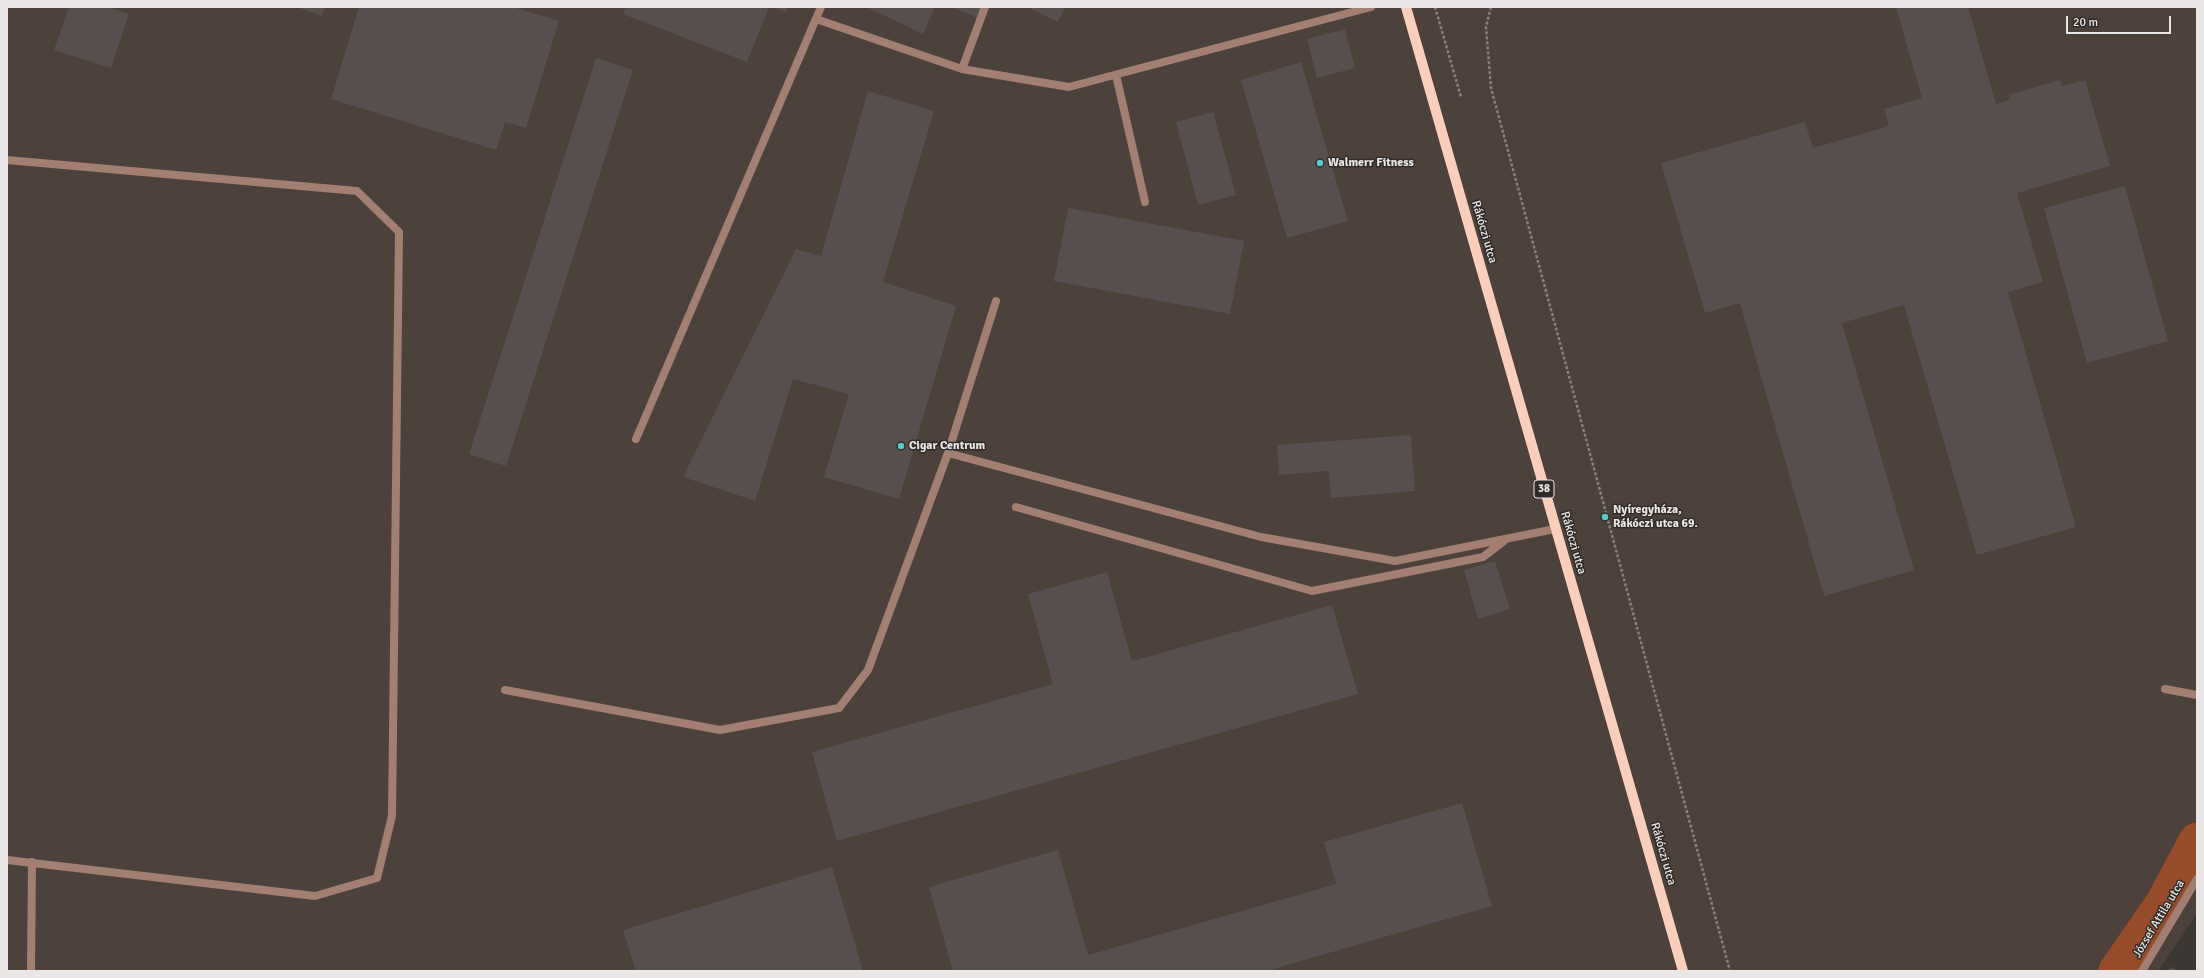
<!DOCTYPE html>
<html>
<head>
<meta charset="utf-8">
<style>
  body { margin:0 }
  #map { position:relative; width:2204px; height:978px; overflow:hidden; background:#3c3633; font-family:Signika,sans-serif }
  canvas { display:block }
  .frame { position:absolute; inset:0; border:8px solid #ebe7e6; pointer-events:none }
  .scale { position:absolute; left:2066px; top:16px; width:105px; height:18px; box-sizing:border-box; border:2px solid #ebe7e6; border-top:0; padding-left:5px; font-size:12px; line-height:14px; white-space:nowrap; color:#ebe7e6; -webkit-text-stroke:3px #312c29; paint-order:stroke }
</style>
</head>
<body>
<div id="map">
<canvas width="2204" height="978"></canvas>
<div class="frame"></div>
<div class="scale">20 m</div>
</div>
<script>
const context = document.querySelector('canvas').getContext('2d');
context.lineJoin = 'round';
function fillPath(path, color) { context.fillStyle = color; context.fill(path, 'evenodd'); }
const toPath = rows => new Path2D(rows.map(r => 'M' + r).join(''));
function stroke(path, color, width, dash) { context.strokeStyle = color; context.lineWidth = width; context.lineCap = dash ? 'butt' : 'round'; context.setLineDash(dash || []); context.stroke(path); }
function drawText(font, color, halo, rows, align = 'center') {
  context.font = font + ' Signika,sans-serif'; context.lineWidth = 3; context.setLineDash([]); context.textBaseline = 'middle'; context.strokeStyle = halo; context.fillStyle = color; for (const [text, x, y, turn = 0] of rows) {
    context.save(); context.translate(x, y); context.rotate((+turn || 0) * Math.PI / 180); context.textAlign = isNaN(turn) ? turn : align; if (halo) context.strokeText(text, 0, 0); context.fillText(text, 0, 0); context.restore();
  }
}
const built = toPath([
  [7,7,2197,7,2197,914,2158,971,7,971]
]);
const canal = toPath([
  [2117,971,2164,903,2197,841]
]);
const building = toPath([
  [69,7,107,7,129,14,111,68,54,50],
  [297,7,325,7,322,16],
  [359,7,513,7,559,21,526,128,505,122,496,150,331,99],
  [626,7,769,7,747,62,623,14],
  [772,7,788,7,786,12],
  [866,7,935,7,923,34],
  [952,7,985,7,980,19],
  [1027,7,1065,7,1058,22],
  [1896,7,1968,7,1996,104,2010,100,2008,95,2060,80,2062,86,2085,80,2110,166,2017,193,2043,282,2008,292,2076,527,1977,555,1904,305,1842,323,1914,570,1824,596,1740,303,1705,313,1661,163,1805,122,1813,148,1889,126,1884,109,1922,98],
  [1345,29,1355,68,1317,78,1307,39],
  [596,58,633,70,506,466,469,454],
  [1301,62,1348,221,1287,238,1241,80],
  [868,91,934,111,883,282,956,306,899,499,824,477,849,394,793,379,755,501,683,477,796,249,821,256],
  [1213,112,1236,195,1198,205,1176,122],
  [2125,186,2168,341,2087,363,2044,208],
  [1068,208,1244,241,1230,314,1054,281],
  [1411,435,1415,491,1331,498,1329,471,1279,475,1277,445],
  [1495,561,1510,609,1478,619,1464,570],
  [1107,572,1132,661,1332,605,1358,694,837,841,812,752,1053,684,1028,594],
  [1462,803,1492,906,1266,971,953,971,929,887,1058,850,1088,955,1336,884,1324,842],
  [832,867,863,971,636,971,623,930],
  [2170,967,2179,971,2168,971]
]);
const path = toPath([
  [1435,7,1461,97],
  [1491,7,1486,27,1491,88,1730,971]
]);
const lane = toPath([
  [816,19,962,69,1069,87,1371,7],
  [962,69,985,7],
  [1116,75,1145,202],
  [7,160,357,191,399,232,392,816,377,878,315,896,7,860],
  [636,439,821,7],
  [948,453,1261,537,1395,561,1555,529],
  [1016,507,1312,591,1483,557,1504,541],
  [2165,689,2197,695],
  [505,690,720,730,839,708,868,670,948,453,996,301],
  [31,971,32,862]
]);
const street = toPath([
  [2142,971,2197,879]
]);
const primary = toPath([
  [1406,7,1683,971]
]);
const markers = [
  [1320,163,4,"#53cdca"],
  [901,446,4,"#53cdca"],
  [1605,517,4,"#53cdca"]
];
const shields = [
  [1544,489,20]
];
const shieldNames = [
  ["38",1544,489]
];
const poiNames = [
  ["Walmerr Fitness",1328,163],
  ["Cigar Centrum",909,446],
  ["Nyíregyháza,",1613,510],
  ["Rákóczi utca 69.",1613,524]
];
const streetNames = [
  ["Rákóczi utca",1484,232,74],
  ["Rákóczi utca",1573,543,74],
  ["Rákóczi utca",1663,854,74],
  ["József Attila utca",2159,919,-59]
];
fillPath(built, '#4d413c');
stroke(canal, '#964b2a', 37);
fillPath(building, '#57504e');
stroke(path, '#878280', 2.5, [3, 2]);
stroke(lane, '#a37f71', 8);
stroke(street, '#a37f71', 8);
stroke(primary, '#fbcebc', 10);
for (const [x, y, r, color] of markers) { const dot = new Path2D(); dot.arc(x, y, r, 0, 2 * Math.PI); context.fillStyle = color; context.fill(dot); stroke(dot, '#312c29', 1.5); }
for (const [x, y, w] of shields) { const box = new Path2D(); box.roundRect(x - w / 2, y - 9, w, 18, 3); context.fillStyle = '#312c29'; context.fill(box); stroke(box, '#ebe7e6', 1); }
drawText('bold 11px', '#ebe7e6', null, shieldNames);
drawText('bold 12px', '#ebe7e6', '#312c29', poiNames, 'left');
drawText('12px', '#ebe7e6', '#312c29', streetNames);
</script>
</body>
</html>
